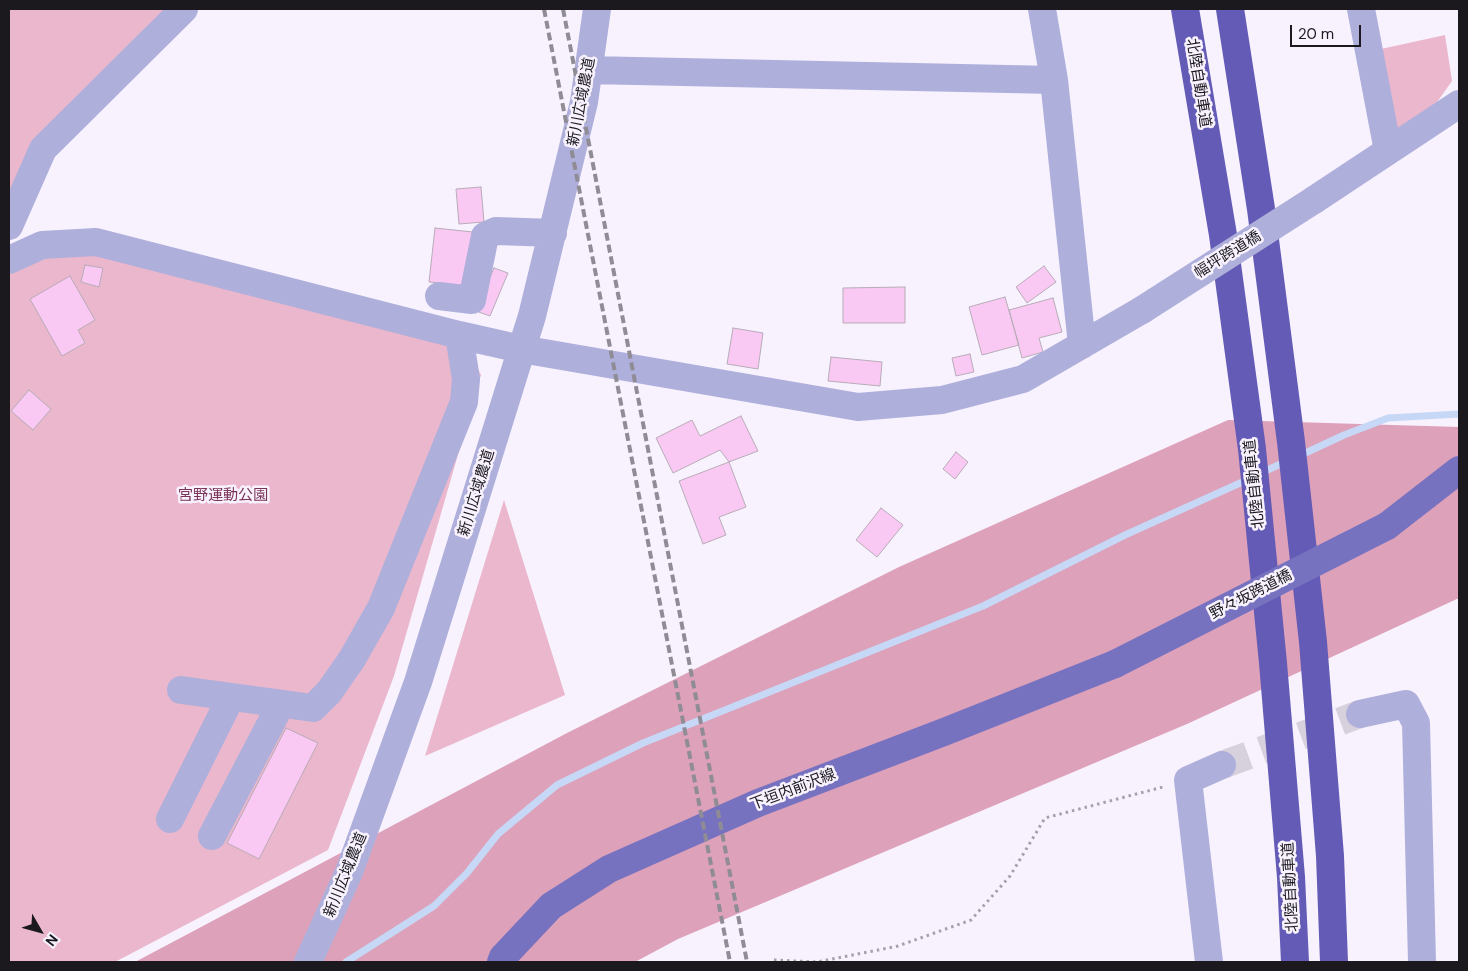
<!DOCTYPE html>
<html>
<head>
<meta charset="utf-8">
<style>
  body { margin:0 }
  #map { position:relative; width:1468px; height:971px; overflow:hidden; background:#f8f2ff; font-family:"DM Sans",sans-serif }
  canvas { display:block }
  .frame { position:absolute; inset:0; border:10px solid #1b191e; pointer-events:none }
  .north { position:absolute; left:15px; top:906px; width:50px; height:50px; -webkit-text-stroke:4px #f8f2ff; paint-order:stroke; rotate:128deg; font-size:14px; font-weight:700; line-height:20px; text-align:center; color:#1b191e }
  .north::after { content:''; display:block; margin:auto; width:18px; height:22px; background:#1b191e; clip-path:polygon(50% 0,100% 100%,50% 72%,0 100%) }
  .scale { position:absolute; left:1290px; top:25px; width:71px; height:22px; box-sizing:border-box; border:2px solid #1b191e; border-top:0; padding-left:6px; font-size:15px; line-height:18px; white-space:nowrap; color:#1b191e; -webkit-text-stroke:4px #f8f2ff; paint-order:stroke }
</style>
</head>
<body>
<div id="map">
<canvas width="1468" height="971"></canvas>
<div class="frame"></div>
<div class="north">N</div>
<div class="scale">20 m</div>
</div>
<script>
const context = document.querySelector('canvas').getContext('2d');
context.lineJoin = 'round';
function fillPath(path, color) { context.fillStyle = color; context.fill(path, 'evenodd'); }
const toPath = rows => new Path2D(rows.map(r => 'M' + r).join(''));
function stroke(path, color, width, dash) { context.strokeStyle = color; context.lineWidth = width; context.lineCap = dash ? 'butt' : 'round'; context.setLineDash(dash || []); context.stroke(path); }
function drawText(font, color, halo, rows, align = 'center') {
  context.font = font + ' "DM Sans","Noto Sans JP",sans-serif'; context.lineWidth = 5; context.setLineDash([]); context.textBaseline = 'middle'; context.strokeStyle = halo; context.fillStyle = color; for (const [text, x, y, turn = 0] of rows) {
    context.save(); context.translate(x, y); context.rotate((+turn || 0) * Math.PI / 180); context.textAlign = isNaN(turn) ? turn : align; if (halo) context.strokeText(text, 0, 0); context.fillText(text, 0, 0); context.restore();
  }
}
const green = toPath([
  [9,9,173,9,78,114,9,226],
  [1445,35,1452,81,1435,105,1395,131,1381,49],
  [96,242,459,335,481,375,394,676,328,850,115,962,9,962,9,260],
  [504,500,565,695,425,756]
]);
const forest = toPath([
  [1228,420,1459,427,1459,598,1187,724,678,939,635,962,135,962,567,733,899,567]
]);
const stream = toPath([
  [1299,456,1344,435,1388,418,1459,414],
  [1261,473,1287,461],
  [346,962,434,906,467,873,498,834,557,785,643,743,983,606,1125,535,1249,479]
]);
const building = toPath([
  [481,187,484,222,459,224,456,189,481,187],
  [435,228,473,232,466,286,429,282,435,228],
  [85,265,103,268,99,287,81,282,85,265],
  [1044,266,1056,282,1027,303,1016,287,1044,266],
  [494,268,508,273,490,316,476,311,494,268],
  [70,276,95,320,78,330,85,343,62,356,30,299,70,276],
  [905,287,905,323,843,323,843,288,905,287],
  [1005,297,1019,345,982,355,969,307,1005,297],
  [1053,298,1062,332,1039,338,1043,352,1022,358,1009,310,1053,298],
  [733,328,763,333,758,369,727,364,733,328],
  [970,354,974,372,956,376,952,358,970,354],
  [831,357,882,362,880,386,828,381,831,357],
  [29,390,51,409,33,430,11,411,29,390],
  [741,416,758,451,729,462,720,450,673,473,656,438,692,420,700,436,741,416],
  [956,452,968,462,955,479,943,469,956,452],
  [729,462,746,507,719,517,726,535,703,544,679,481,729,462],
  [881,508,903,525,877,557,856,540,881,508],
  [286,728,318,743,259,859,227,843,286,728]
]);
const minorTunnel = toPath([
  [1222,765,1360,714]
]);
const path = toPath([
  [774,960,817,962,898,946,971,920,1010,876,1045,818,1163,787]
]);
const minor = toPath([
  [1042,9,1054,80,1082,345],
  [1361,9,1388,151],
  [589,70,1054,80],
  [1314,200,1459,104],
  [9,226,43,149,184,9],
  [9,260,42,245,96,242,459,335,521,349,858,407,942,400,1023,379,1142,310],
  [439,296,472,300,485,236,496,231,553,233],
  [181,690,313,708,329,692,352,659,381,608,464,402,466,379,459,335],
  [1360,714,1406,704,1416,723,1422,962],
  [170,819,231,697],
  [212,836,281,704],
  [308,962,349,872,418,682,532,316,584,102,597,9],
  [1209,962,1188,780,1222,765]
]);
const major = toPath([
  [1387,526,1459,470],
  [501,962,503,957,551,906,609,869,758,803,944,732,1115,664]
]);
const highway = toPath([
  [1185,9,1223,235,1252,449,1273,663,1291,877,1295,962],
  [1230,9,1261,209,1291,442,1313,642,1330,856,1334,962]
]);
const rail = toPath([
  [544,9,730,962],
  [563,9,747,962]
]);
const minorBridge = toPath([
  [1142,310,1314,200]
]);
const majorBridge = toPath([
  [1115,664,1387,526]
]);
const streetNames = [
  ["北陸自動車道",1198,83,81],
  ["新川広域農道",582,102,-79],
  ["幅坪跨道橋",1228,255,-32],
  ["北陸自動車道",1255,484,-96],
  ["新川広域農道",477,493,-73],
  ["野々坂跨道橋",1251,595,-27],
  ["下垣内前沢線",793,790,-21],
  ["新川広域農道",346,875,-68],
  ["北陸自動車道",1291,887,-93]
];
const parkNames = [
  ["宮野運動公園",223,496]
];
fillPath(green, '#eab7cc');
fillPath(forest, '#dda1ba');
stroke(stream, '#c7d8f7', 7);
fillPath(building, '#f9c9f4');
stroke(building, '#b8abb7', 1);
stroke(minorTunnel, '#d7d1dd', 28, [28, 14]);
stroke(path, '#a5a1ab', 3, [2.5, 4]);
stroke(minor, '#afafdb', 28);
stroke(major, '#7672c0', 28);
stroke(highway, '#635bb5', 28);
stroke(rail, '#908c95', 4, [8, 4]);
stroke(minorBridge, '#afafdb', 28);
stroke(majorBridge, '#7672c0', 28);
drawText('15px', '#1b191e', '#f8f2ff', streetNames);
drawText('15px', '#7b3356', '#f8f2ff', parkNames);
</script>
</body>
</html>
